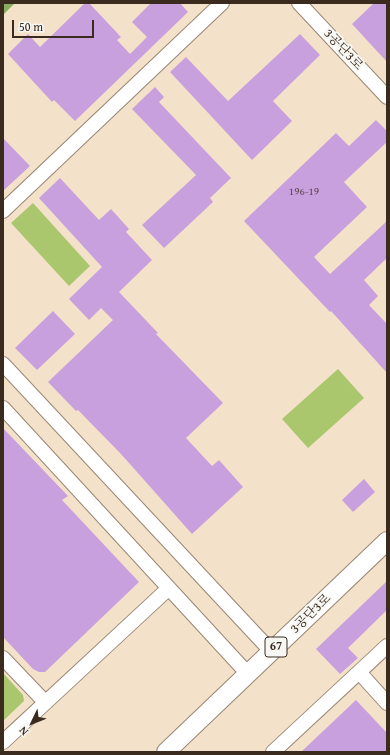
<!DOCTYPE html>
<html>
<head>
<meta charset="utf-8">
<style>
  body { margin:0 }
  #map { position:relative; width:390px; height:755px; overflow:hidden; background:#f4e1c9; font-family:"Gentium Book Plus",serif }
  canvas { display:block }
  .frame { position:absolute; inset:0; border:4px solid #3b2a1e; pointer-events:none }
  .north { position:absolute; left:12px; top:703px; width:40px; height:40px; -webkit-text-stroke:3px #f6f6f2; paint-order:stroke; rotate:227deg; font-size:11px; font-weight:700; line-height:16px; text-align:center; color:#3b2a1e }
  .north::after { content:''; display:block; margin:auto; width:14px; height:18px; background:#3b2a1e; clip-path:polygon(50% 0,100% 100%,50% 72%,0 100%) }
  .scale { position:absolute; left:12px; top:20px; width:82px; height:18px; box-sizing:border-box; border:2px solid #3b2a1e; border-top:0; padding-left:5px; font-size:12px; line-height:14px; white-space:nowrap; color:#3b2a1e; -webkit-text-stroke:3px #f6f6f2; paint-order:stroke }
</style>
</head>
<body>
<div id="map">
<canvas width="390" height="755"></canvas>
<div class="frame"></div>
<div class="north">N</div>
<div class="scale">50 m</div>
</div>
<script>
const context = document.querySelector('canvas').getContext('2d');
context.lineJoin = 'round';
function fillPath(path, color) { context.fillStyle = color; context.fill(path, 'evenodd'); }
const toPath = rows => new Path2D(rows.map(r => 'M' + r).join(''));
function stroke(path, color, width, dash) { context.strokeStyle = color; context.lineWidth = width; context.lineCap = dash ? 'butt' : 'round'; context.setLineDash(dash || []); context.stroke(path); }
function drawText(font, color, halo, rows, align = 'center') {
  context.font = font + ' "Gentium Book Plus","Noto Serif KR",serif'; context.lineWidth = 4; context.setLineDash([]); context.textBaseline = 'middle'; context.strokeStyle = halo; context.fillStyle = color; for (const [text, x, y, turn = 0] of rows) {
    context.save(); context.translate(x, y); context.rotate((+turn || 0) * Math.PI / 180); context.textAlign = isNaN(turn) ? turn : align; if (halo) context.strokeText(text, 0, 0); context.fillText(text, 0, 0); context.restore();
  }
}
const green = toPath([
  [33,203,90,266,69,286,11,223],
  [338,369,364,398,308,448,282,419],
  [3,673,23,695,24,701,3,721]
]);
const forest = toPath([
  [3,3,15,3,3,15]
]);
const building = toPath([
  [85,3,89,3,121,37,117,40,130,54,147,37,132,22,151,3,180,3,188,12,75,121,54,100,52,102,8,54,28,34,40,47],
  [374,3,387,3,387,62,352,24],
  [300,34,320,55,273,101,292,121,252,160,170,72,186,57,228,101],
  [155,87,164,97,159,102,231,178,210,198,213,202,164,248,142,225,196,175,132,109],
  [376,120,387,131,387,142,344,182,367,207,314,257,330,274,387,221,387,258,364,280,378,296,369,305,387,324,387,373,331,311,330,312,244,221,336,133,349,146],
  [3,138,30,166,3,191],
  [60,178,99,220,111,209,129,229,126,232,152,260,119,292,158,333,156,334,223,403,186,438,212,466,219,460,243,487,192,534,121,454,78,410,76,411,48,382,113,320,101,308,89,320,69,299,102,267,39,198],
  [53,311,75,334,37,370,15,348],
  [3,428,68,496,62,500,139,582,45,672,39,672,33,669,3,637],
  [364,479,375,492,353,512,342,500],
  [387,581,387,610,348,648,358,658,340,674,316,649],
  [356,700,387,733,387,752,301,752]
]);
const minor = toPath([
  [299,3,387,97],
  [3,211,222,3],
  [3,364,271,651],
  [3,408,248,674],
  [3,658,45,702],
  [359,672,387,703],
  [3,742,169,588],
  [273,752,387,646]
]);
const major = toPath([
  [166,752,387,541]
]);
const numberNames = [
  ["196-19",304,192]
];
const shields = [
  [276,647,22]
];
const shieldNames = [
  ["67",276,647]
];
const streetNames = [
  ["3공단3로",343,50,47],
  ["3공단3로",311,614,-44]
];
fillPath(green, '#abc76e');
fillPath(forest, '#88ac61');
fillPath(building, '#c9a0de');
stroke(minor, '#988674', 16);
stroke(major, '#988674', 20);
stroke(minor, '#fff', 14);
stroke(major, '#fff', 18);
drawText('11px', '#5e484e', null, numberNames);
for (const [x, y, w] of shields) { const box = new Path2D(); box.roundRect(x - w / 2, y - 10, w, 20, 3); context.fillStyle = '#f6f6f2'; context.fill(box); stroke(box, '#3b2a1e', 1); }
drawText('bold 12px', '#3b2a1e', null, shieldNames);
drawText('13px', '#3b2a1e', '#f6f6f2', streetNames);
</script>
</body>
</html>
